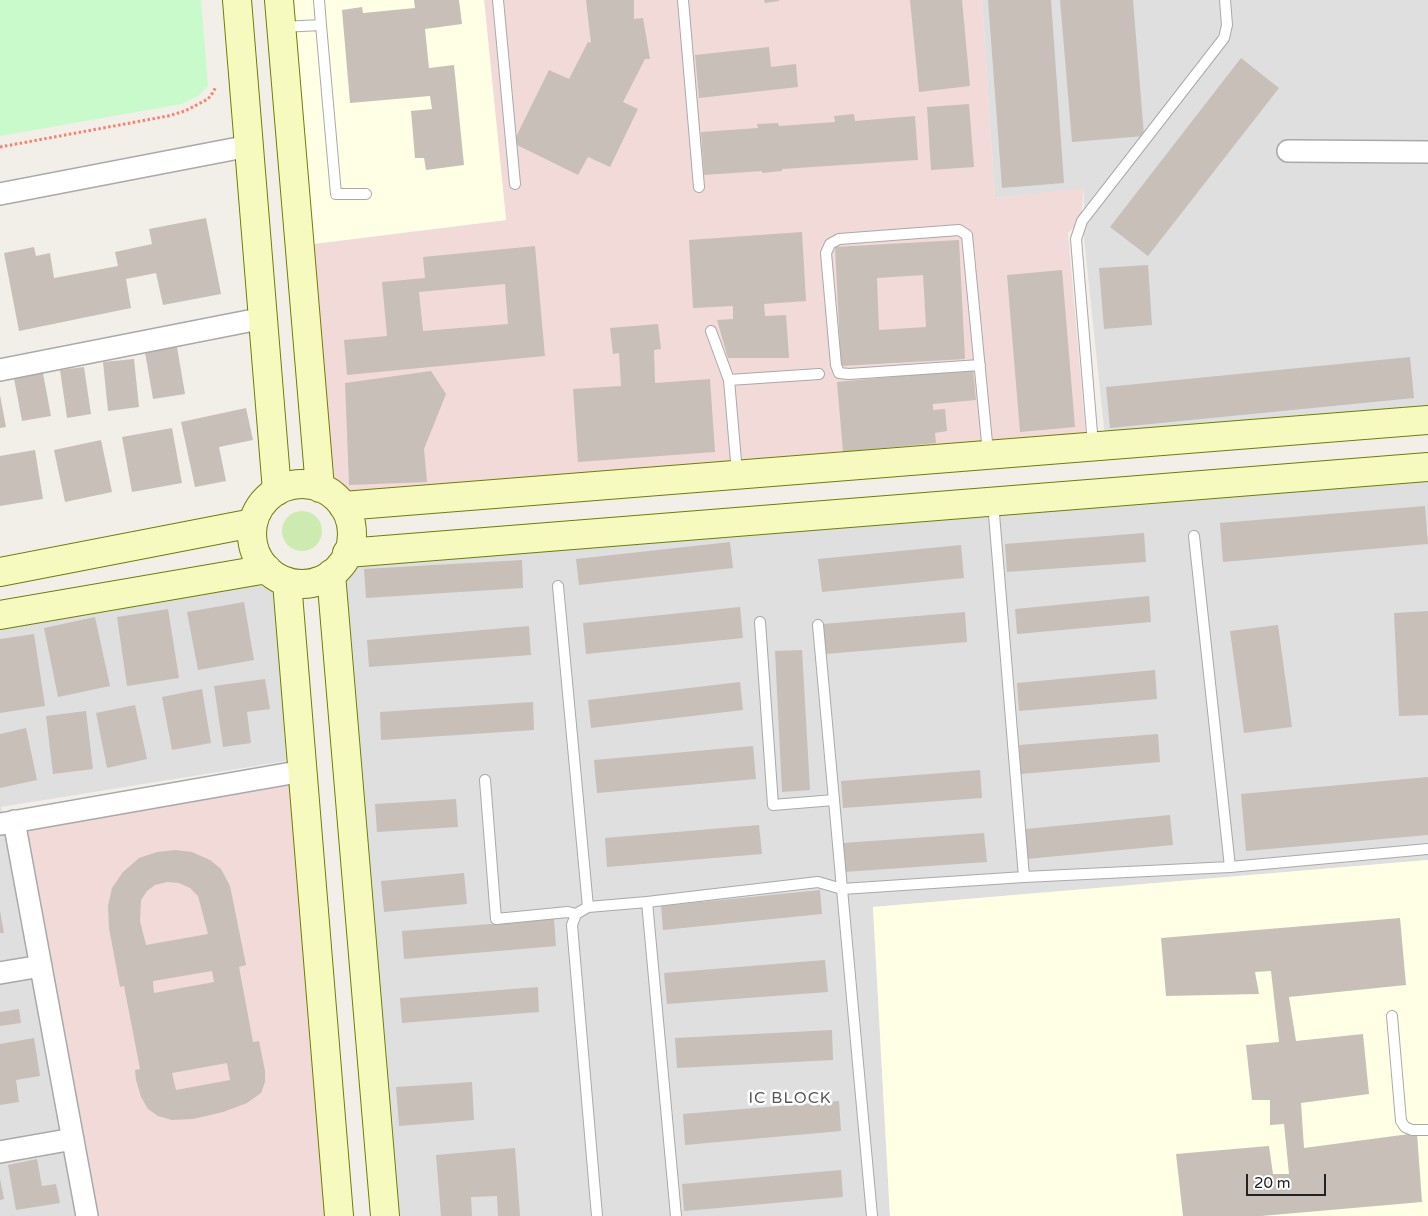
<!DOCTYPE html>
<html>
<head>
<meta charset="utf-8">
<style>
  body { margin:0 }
  #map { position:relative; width:1428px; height:1216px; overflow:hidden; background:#f2efe9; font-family:"Varela Round",sans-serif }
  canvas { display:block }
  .scale { position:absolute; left:1246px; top:1174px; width:80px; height:22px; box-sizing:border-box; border:2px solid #222; border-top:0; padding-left:6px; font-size:15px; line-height:18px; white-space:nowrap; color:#222; -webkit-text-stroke:4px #fff; paint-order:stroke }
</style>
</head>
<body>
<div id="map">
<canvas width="1428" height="1216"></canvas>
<div class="scale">20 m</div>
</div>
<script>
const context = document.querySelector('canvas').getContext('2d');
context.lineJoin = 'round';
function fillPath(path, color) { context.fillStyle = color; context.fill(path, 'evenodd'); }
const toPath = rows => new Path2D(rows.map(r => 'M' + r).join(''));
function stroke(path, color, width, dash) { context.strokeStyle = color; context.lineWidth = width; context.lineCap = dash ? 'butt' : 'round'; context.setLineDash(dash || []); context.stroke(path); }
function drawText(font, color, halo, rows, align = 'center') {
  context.font = font + ' "Varela Round",sans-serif'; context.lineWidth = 5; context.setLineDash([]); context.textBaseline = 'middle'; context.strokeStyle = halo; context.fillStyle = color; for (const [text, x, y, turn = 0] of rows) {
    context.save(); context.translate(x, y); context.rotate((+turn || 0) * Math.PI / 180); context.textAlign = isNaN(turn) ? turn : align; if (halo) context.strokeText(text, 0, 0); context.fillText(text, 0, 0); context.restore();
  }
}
const residential = toPath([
  [982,0,1428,0,1428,410,1105,437,1084,238,1084,189,995,198],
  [1428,477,1428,860,873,907,890,1216,395,1216,338,579,356,562],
  [260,577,277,588,286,761,1,807,81,1216,0,1216,0,627]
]);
const commercial = toPath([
  [484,0,982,0,995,198,1084,188,1081,220,1068,233,1086,438,347,497,329,478,305,245,506,220],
  [295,780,332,1216,95,1216,23,828]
]);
const education = toPath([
  [286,0,484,0,506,220,305,245],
  [1428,860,1428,1216,890,1216,873,907]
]);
const grass = toPath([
  '282 531a20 20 0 1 1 40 0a20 20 0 1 1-40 0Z'
]);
const park = toPath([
  [0,0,201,0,208,86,198,96,182,104,0,136]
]);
const building = toPath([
  [414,0,459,0,462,24,425,29,429,68,454,65,464,165,426,170,424,158,415,158,411,111,432,109,430,96,350,103,342,10,362,7,363,13,415,8],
  [586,0,634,0,634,19,643,18,650,59,645,59,623,102,638,109,610,167,588,157,578,175,513,143,549,70,569,79,588,42,591,43],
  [764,0,779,0,779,1,765,3],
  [910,0,962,0,970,86,919,92],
  [988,0,1051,0,1064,183,1002,188],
  [1060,0,1133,0,1144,136,1072,142],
  [769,47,771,67,796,64,798,87,699,98,695,55],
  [1241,58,1279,88,1148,256,1110,227],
  [969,104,974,167,931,170,927,107],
  [854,114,855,121,915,116,918,160,782,169,782,171,762,173,762,171,704,175,701,132,758,128,757,124,778,123,779,126,835,122,834,116],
  [206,218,221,294,163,305,156,273,126,279,131,308,19,331,4,253,34,247,36,256,50,253,54,278,118,266,115,252,152,244,149,229],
  [802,232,806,301,764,304,765,316,786,315,789,358,728,358,717,320,733,319,733,306,693,308,689,240],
  [959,240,965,359,841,366,835,247],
  [923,275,926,327,879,330,877,278],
  [535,246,545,356,347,375,344,340,387,336,382,282,425,278,423,257],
  [505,284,508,324,423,331,419,292],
  [1148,265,1152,325,1104,329,1099,268],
  [1062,270,1075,427,1020,432,1007,275],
  [658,324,661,349,654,350,655,383,710,379,715,452,578,462,573,389,621,386,619,353,613,354,610,328],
  [177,347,185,394,153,399,145,352],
  [1410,357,1414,398,1110,428,1106,387],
  [134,359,139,407,108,411,103,362],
  [84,367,91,414,67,418,60,370],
  [42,368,51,416,22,421,13,373],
  [973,369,976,400,933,404,933,410,945,409,947,431,935,433,936,443,843,452,837,382],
  [431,371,446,394,424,449,427,482,349,485,345,383],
  [0,395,6,427,0,428],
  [246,408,253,440,219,447,226,481,195,487,181,422],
  [172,428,182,483,132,492,122,437],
  [101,440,112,492,65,502,54,450],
  [35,450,43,499,0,506,0,456],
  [1425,506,1428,544,1223,562,1220,523],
  [1144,533,1146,562,1007,572,1005,544],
  [730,542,733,568,579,585,576,559],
  [961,545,964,578,822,592,818,559],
  [522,560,523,588,366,598,364,569],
  [1149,596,1151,622,1017,634,1015,609],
  [244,602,254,660,198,670,187,612],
  [740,607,743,638,586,654,583,623],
  [168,609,179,678,127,686,117,617],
  [1428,611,1428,715,1399,716,1394,613],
  [965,612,967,642,826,654,823,624],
  [95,617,110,686,58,697,44,628],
  [1278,625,1292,727,1244,733,1230,631],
  [529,626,531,655,369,667,367,640],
  [34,634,45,706,0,713,0,639],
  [802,650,810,790,782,792,775,651],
  [1155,670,1157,699,1019,711,1017,683],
  [265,679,270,709,247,712,251,743,223,747,214,686],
  [740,682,743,710,591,728,588,700],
  [202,689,211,743,172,750,162,697],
  [533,702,534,730,381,740,380,712],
  [135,705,147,759,107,768,96,713],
  [86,711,93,769,53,774,46,716],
  [26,728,37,780,0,788,0,734],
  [1158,734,1160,762,1021,774,1019,745],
  [753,746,756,779,597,793,594,760],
  [980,770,982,798,843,808,841,781],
  [1428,777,1428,835,1246,851,1241,794],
  [456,799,458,827,377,832,375,804],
  [1170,815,1173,845,1027,859,1025,829],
  [759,825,762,854,607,867,605,838],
  [984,833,987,862,844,872,843,843],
  [175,850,192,852,210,860,221,869,230,886,246,965,239,967,253,1042,259,1041,265,1071,265,1082,261,1093,247,1103,223,1112,193,1119,172,1120,158,1116,148,1109,141,1097,136,1080,135,1070,140,1069,124,986,120,987,109,928,108,906,112,888,123,872,139,858,157,852],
  [167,882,179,883,190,888,198,896,208,934,146,945,140,921,141,900,147,891,155,885],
  [212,971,214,982,154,993,153,981],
  [227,1063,230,1080,176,1090,172,1073],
  [464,873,467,904,384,912,381,881],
  [820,890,822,914,663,930,661,906],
  [0,911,4,933,0,933],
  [1400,918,1406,985,1289,997,1296,1041,1363,1034,1369,1094,1301,1103,1304,1148,1417,1133,1422,1202,1261,1216,1183,1216,1176,1154,1269,1146,1273,1174,1289,1174,1284,1124,1270,1125,1270,1100,1252,1100,1246,1045,1279,1042,1271,971,1255,972,1259,994,1166,996,1161,938],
  [554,919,556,946,404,959,402,931],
  [825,960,828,992,667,1004,664,973],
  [538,987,539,1012,402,1023,400,998],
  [19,1009,21,1023,0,1026,0,1012],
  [832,1030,833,1060,677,1068,675,1038],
  [34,1038,40,1076,16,1080,19,1102,0,1105,0,1044],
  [472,1082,474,1120,399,1126,396,1087],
  [839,1101,841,1131,685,1145,683,1114],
  [515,1148,520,1216,498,1216,497,1196,471,1197,472,1216,441,1216,436,1155],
  [37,1159,42,1186,56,1184,60,1203,16,1210,8,1165],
  [841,1170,843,1197,684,1211,682,1184],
  [0,1179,4,1199,0,1200]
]);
const path = toPath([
  [0,147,168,116,185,111,208,99,214,91,215,88]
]);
const lane = toPath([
  [319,0,321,25],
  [498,0,515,184],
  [683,0,699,187],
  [282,27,321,25,336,194,366,194],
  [711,331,729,380,737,473],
  [980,365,849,374,839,373,836,365,826,253,830,244,839,239,959,230,967,235,988,453],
  [729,380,819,374],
  [1093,445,1076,239,1082,221,1224,38,1227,25,1225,0],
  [993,502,1024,877],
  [1194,536,1230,867],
  [558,586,588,907],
  [818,625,834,800],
  [485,780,496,919,568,912,576,914],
  [647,902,676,1216],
  [1392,1016,1401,1121,1405,1127,1412,1130,1428,1130],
  [597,1216,572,925,576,914,588,907,647,902,818,882,842,889,834,800,773,805,760,622],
  [872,1216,842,889,1024,877,1230,867,1428,849]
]);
const street = toPath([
  [1288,151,1428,152],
  [0,194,249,146],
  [0,370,264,318],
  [14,821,87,1216],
  [1,824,303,771],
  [0,973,41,966],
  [0,1152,73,1139]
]);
const secondary = toPath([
  [237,0,277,491],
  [279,0,320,488],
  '252 534a50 50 0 1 1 100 0a50 50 0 1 1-100 0Z',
  [343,506,1428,420],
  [347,553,1428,467],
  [0,572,253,523],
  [331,574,385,1216],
  [287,582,339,1216],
  [0,615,267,569]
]);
const neighbourhoodNames = [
  ["IC BLOCK",790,1099]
];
fillPath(residential, '#e0dfdf');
fillPath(commercial, '#f2dad9');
fillPath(education, '#ffffe5');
fillPath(grass, '#cdebb0');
fillPath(park, '#c8facc');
fillPath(building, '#c7bfb8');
stroke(lane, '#a9a9a9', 12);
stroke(street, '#a9a9a9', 24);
stroke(secondary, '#707d05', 30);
stroke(path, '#fa8072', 3, [2.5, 2.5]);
stroke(lane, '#fff', 10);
stroke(street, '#fff', 21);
stroke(secondary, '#f7fabf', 28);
context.letterSpacing = '1px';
drawText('16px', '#555', '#fff', neighbourhoodNames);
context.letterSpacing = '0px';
</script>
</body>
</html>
